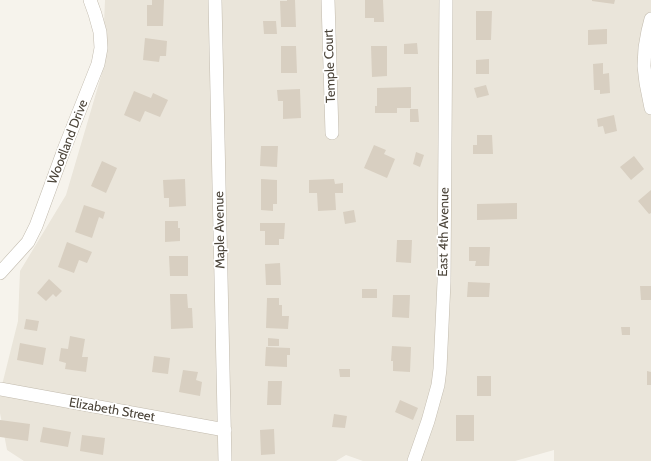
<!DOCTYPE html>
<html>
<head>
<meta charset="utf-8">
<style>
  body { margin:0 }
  canvas { display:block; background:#f6f3ec }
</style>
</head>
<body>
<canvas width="651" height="461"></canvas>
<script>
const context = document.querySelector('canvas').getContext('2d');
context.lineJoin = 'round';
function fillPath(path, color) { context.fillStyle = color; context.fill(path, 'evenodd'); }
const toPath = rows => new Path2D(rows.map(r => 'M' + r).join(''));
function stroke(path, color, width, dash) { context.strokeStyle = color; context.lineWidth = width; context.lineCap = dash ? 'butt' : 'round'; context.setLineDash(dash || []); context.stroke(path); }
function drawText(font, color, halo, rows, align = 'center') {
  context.font = font + ' Cabin,sans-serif'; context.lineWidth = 3.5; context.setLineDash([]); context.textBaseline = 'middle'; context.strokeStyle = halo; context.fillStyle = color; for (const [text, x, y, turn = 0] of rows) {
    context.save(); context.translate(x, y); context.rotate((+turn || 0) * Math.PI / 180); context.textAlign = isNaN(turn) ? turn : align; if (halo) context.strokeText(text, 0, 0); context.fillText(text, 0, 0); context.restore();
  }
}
const residential = toPath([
  [105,0,651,0,651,461,554,461,554,450,515,461,363,461,346,455,336,461,24,461,7,450,0,413,0,393,18,321,20,271,66,195,102,73]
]);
const building = toPath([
  [152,0,164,0,163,26,147,26,147,5,152,5],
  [287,0,295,0,296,27,281,27,280,1,287,1],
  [365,0,383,0,384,22,374,22,374,18,365,18],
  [592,0,615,0,614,4,592,1],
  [476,11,492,11,491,40,476,40],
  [263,21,276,21,277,34,264,34],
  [607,29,607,44,588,45,588,30],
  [145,38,167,41,166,56,160,56,159,62,143,60],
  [417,43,418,54,404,54,404,44],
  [281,46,296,46,297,73,281,73],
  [371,46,387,46,387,76,372,77],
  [489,59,489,74,476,74,476,60],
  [603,63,603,74,609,73,610,93,600,94,600,90,594,90,593,64],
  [486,85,489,95,477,98,474,88],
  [411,87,411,108,397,108,397,113,375,113,375,106,377,106,377,88],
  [300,89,301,118,283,119,283,101,278,101,277,90],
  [134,91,151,98,153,93,168,100,160,117,145,111,140,122,124,115],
  [410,109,418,109,419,122,410,122],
  [614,115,617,131,605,134,603,126,598,127,597,119],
  [477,135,492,135,493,154,473,154,473,145,477,145],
  [374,145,386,150,384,154,395,159,387,178,364,168],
  [261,146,278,146,277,167,260,166],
  [416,152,424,155,420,167,413,164],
  [634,156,644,169,631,180,620,167],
  [102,161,117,168,106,193,91,186],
  [185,179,186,206,169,207,169,198,164,198,163,180],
  [261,179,277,180,277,204,273,204,273,211,261,210],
  [334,179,335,184,343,183,343,193,335,193,336,210,318,211,317,193,309,193,309,180],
  [651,190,651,213,649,214,638,201],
  [517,203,517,219,477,220,477,204],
  [84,205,105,212,103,219,99,217,92,238,75,232],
  [354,210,356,222,345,224,343,212],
  [165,221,178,221,178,228,180,228,180,241,165,242],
  [260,223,285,223,284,239,279,239,279,245,265,245,265,231,260,231],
  [397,240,412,240,411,263,396,262],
  [67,242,92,252,87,263,79,260,74,273,58,267],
  [469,247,490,247,489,266,475,266,476,261,469,261],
  [169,256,188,256,188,276,170,276],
  [280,263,281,285,266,285,265,264],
  [49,279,62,291,56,297,53,294,46,301,37,293],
  [468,282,490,283,489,297,467,297],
  [640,286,651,286,651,300,641,300],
  [362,289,377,289,377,298,362,298],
  [170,294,187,294,188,308,192,308,193,328,171,329],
  [393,295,410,295,409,318,392,317],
  [267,298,279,298,279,305,282,305,282,316,289,316,288,329,266,328],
  [26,319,39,321,37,331,24,329],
  [621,327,630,327,630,335,622,335],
  [70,336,85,339,82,357,88,357,86,372,65,369,66,363,59,361,61,348,68,349],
  [268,338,279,339,279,346,268,346],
  [20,343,46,348,43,365,17,360],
  [392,346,411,347,410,372,393,371,393,361,391,361],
  [266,347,290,348,290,355,287,355,287,367,265,366],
  [154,356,170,358,168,374,152,372],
  [339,369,350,369,350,377,340,377],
  [183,370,198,372,196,380,202,382,200,396,179,392],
  [647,371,651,372,651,385,647,385],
  [477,376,491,376,491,396,477,396],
  [268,381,282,381,281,405,267,405],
  [400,400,418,408,413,420,395,412],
  [334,414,347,416,345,428,332,427],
  [456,415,474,415,474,441,456,441],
  [0,420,30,424,28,441,0,437],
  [43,427,71,432,68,447,40,442],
  [274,429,275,454,261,455,260,430],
  [82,435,105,438,103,455,80,451]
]);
const minor = toPath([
  [215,0,225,461],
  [328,0,332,133],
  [651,19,648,31,645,48,644,66,646,83,651,108],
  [0,273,28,242,36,226,65,147,98,64,101,48,100,32,95,14,90,0],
  [0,389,225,430],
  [414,461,428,421,438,385,440,369,444,282,446,0]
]);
const streetNames = [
  ["Temple Court",330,66,-92],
  ["Woodland Drive",68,142,-69],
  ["Maple Avenue",220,230,-91],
  ["East 4th Avenue",444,232,-89],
  ["Elizabeth Street",112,410,10]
];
fillPath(residential, '#eae5da');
fillPath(building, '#d8cfc1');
stroke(minor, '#c2bbae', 14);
stroke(minor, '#fff', 13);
drawText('13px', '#4b4439', '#fff', streetNames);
</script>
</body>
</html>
